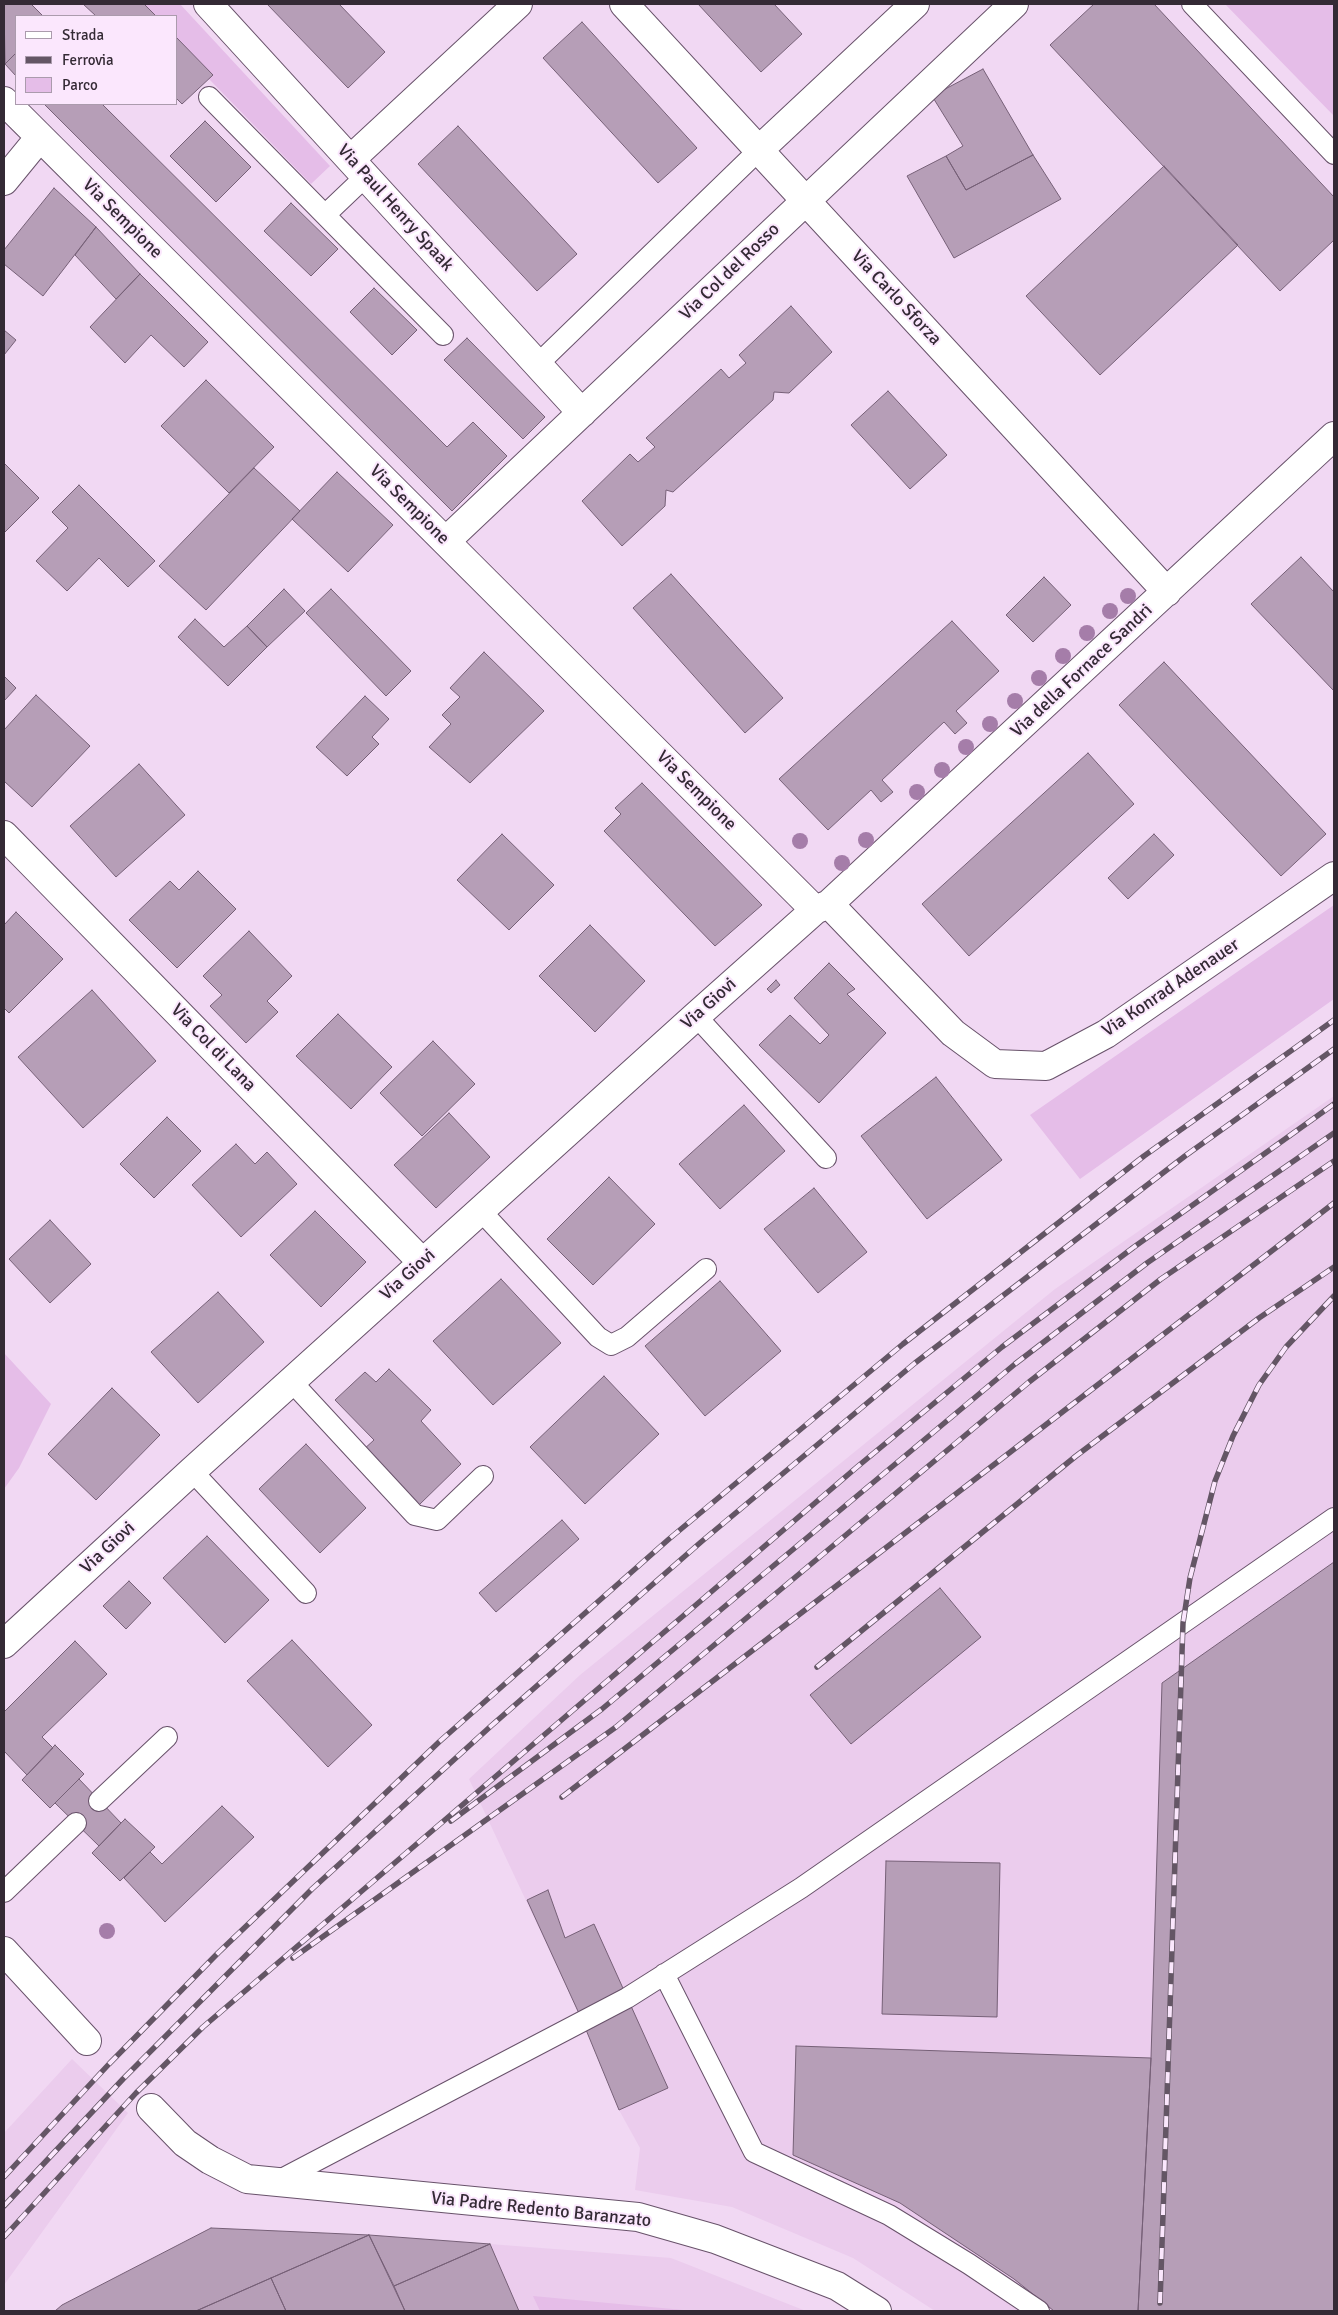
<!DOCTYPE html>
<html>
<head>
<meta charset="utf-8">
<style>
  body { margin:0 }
  #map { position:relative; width:1338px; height:2315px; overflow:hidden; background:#f1d8f3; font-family:Signika,sans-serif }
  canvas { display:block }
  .frame { position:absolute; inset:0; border:5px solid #342a35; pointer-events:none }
  .legend { position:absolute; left:15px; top:15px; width:162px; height:90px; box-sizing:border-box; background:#fbe7fd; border:1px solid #ab9bad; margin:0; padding:6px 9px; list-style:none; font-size:15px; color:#342a35 }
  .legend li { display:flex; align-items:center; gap:10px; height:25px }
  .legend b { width:25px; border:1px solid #ab9bad }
</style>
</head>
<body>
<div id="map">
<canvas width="1338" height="2315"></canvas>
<div class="frame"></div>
<ul class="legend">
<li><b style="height:6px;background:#fff"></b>Strada</li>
<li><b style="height:6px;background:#645665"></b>Ferrovia</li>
<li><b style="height:14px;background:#e5bde8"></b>Parco</li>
</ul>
</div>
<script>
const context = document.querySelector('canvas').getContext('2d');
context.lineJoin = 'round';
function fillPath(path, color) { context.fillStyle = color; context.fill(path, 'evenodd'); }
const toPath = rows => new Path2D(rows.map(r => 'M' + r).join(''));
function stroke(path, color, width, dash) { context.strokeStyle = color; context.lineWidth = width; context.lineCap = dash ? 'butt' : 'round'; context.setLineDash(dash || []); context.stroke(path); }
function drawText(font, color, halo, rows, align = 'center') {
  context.font = font + ' Signika,sans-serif'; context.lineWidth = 4; context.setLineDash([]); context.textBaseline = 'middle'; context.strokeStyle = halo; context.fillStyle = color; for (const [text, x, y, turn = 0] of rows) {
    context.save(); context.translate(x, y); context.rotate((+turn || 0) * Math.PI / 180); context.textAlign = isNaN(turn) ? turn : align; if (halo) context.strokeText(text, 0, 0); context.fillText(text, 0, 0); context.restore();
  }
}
const built = toPath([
  [1334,1096,1334,2311,935,2311,853,2258,732,2207,635,2190,640,2148,619,2110,582,2020,469,1779,580,1675,1055,1289],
  [72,2059,128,2113,4,2285,4,2133],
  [226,2229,490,2244,671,2258,806,2311,52,2311]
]);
const green = toPath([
  [137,4,180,4,330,166,311,184,176,45,176,16,149,16],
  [1225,4,1334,4,1334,116],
  [1334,905,1334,999,1080,1179,1030,1115],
  [4,1353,51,1404,19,1468,4,1489],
  [533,2296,694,2311,540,2311]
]);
const building = toPath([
  [4,4,31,4,43,16,16,16,16,53,5,64,4,4],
  [83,4,144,4,156,16,96,16,83,4],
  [267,4,339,4,385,52,348,88,267,4],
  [698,4,774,4,802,34,761,72,698,4],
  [1094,4,1154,4,1334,197,1334,240,1280,291,1050,45,1094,4],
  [582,22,697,148,658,183,543,58,582,22],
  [176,37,213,75,182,104,176,98,176,37],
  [16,53,16,76,5,64,16,53],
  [983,69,1033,155,966,190,946,156,963,146,932,96,983,69],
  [44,104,102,104,447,447,473,422,507,456,452,511,44,104],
  [205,121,251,167,216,202,170,156,205,121],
  [458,126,577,254,537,291,418,164,458,126],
  [1033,155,1061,199,954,258,907,176,946,156,966,190,1033,155],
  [1164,166,1238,245,1100,375,1026,296,1164,166],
  [54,188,96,227,43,296,4,264,4,250,54,188],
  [291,203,338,249,311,276,264,231,291,203],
  [96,227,140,274,116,299,75,255,96,227],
  [140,274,208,342,184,367,151,335,125,363,90,327,140,274],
  [374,288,417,330,392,355,350,312,374,288],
  [791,306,832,352,789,393,774,392,773,400,673,492,666,490,665,506,622,546,582,501,630,454,638,462,655,447,646,438,721,369,729,378,746,363,739,355,791,306],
  [4,330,16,340,4,355,4,330],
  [467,338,545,417,523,439,444,360,467,338],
  [206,380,274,447,229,493,161,426,206,380],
  [888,391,947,455,910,489,851,425,888,391],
  [4,463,39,498,4,533,4,463],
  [254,468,300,511,206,610,159,566,254,468],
  [337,472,393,525,348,572,292,519,337,472],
  [79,485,155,561,128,587,99,558,67,591,36,561,68,528,52,512,79,485],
  [1301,557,1334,592,1334,691,1251,604,1301,557],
  [671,574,783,698,745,733,633,608,671,574],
  [1044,577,1071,605,1033,642,1006,615,1044,577],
  [284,589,305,611,267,647,247,626,284,589],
  [331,589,411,671,386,696,306,613,331,589],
  [195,619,224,647,247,626,267,647,228,686,178,637,195,619],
  [952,621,999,671,956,711,967,723,955,734,944,722,882,780,893,792,881,802,871,790,828,830,779,779,952,621],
  [484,652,544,711,470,783,429,747,451,724,442,715,460,697,450,688,484,652],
  [1164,662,1326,834,1281,876,1119,705,1164,662],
  [4,676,16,688,4,701,4,676],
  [36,695,90,746,32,807,4,781,4,730,36,695],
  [365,696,389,719,372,737,379,744,347,776,316,747,365,696],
  [1088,753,1134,804,969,956,922,904,1088,753],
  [139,764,185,815,116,877,70,826,139,764],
  [642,783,762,905,715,946,604,831,621,814,615,808,642,783],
  [502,834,554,885,509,930,457,880,502,834],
  [1154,834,1174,855,1128,899,1108,878,1154,834],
  [198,871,236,909,177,968,129,920,170,881,179,890,198,871],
  [16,912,63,959,9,1013,4,1008,4,925,16,912],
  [590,925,645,981,595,1032,539,976,590,925],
  [249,931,292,976,267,1001,278,1012,246,1043,210,1006,222,995,203,976,249,931],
  [829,963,855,989,847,994,886,1033,819,1103,759,1045,790,1015,820,1044,829,1035,794,998,829,963],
  [776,980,780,985,771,993,767,989,776,980],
  [92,990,156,1061,83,1128,18,1057,92,990],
  [338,1014,392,1067,351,1109,296,1056,338,1014],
  [433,1041,475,1084,422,1136,380,1093,433,1041],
  [936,1077,1002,1160,927,1219,861,1136,936,1077],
  [744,1105,785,1151,720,1209,679,1164,744,1105],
  [449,1113,490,1157,436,1208,394,1165,449,1113],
  [167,1117,201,1151,154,1198,120,1164,167,1117],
  [236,1144,255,1164,267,1152,297,1184,241,1237,192,1185,236,1144],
  [609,1177,655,1224,593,1285,547,1239,609,1177],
  [814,1188,867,1252,818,1293,764,1229,814,1188],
  [315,1211,366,1262,321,1307,270,1255,315,1211],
  [50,1220,91,1264,50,1303,9,1259,50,1220],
  [501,1279,561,1343,493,1405,433,1341,501,1279],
  [720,1281,781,1351,705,1416,645,1346,720,1281],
  [218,1292,264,1342,198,1403,151,1352,218,1292],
  [389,1369,431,1410,421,1421,461,1464,419,1505,363,1450,374,1440,335,1400,365,1372,376,1382,389,1369],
  [604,1376,659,1434,585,1504,530,1447,604,1376],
  [112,1388,160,1435,96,1500,48,1454,112,1388],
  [306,1444,366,1508,320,1553,259,1489,306,1444],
  [562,1520,579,1539,496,1612,479,1593,562,1520],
  [207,1536,269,1600,225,1643,163,1578,207,1536],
  [1334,1562,1334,2311,1138,2311,1151,2058,1162,1683,1334,1562],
  [129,1581,151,1603,126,1629,103,1606,129,1581],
  [940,1588,981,1637,851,1744,810,1695,940,1588],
  [292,1640,372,1725,328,1767,247,1681,292,1640],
  [75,1641,107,1674,42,1737,53,1748,27,1775,4,1751,4,1712,75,1641],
  [55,1745,84,1774,50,1808,22,1780,55,1745],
  [79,1779,121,1823,99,1846,55,1803,79,1779],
  [222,1806,254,1837,165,1922,124,1878,150,1852,162,1864,222,1806],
  [125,1819,155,1847,120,1881,92,1853,125,1819],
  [886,1861,1000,1863,997,2017,882,2014,886,1861],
  [548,1890,565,1938,594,1924,668,2088,619,2110,582,2020,527,1900,548,1890],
  [796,2046,1151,2058,1138,2311,1054,2311,1014,2279,900,2203,793,2155,796,2046],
  [211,2228,369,2235,196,2311,55,2311,62,2305,211,2228],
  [369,2235,405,2311,286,2311,271,2278,369,2235],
  [369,2235,490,2244,394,2286,369,2235],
  [490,2244,519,2311,405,2311,394,2286,490,2244],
  [271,2278,286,2311,196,2311,271,2278]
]);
const lane = toPath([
  [1192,4,1334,154],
  [209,97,443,335],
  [325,215,366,176],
  [538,364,759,150],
  [696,1016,826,1158],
  [480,1210,598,1337,611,1345,627,1337,706,1269],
  [291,1381,415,1515,437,1520,483,1476],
  [192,1471,306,1593],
  [99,1801,167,1737],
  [4,1892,76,1823],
  [664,1974,754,2152,889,2215,969,2264,1039,2311],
  [274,2183,627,1998,801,1888,1334,1518]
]);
const street = toPath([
  [208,4,582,413],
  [624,4,1167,592],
  [4,101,815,910],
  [759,150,915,4],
  [351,159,518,4],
  [4,181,40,137],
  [446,541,1014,4],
  [4,835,422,1262],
  [829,904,953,1033,995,1064,1046,1066,1106,1034,1334,876],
  [4,1644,192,1471,696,1016,815,910,829,904,1334,436],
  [4,1951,87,2041],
  [151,2108,185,2143,210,2160,247,2179,638,2217,715,2239,837,2286,877,2311]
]);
const rail = toPath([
  [817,1667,1076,1456,1259,1318,1334,1267],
  [562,1797,1334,1203],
  [451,1821,602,1709,1015,1364,1147,1263,1334,1133],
  [293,1958,616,1727,1029,1382,1161,1279,1334,1161],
  [4,2177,109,2064,218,1953,439,1742,669,1539,903,1344,1144,1156,1334,1020],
  [4,2206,123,2079,312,1889,491,1726,701,1542,915,1363,1185,1156,1334,1049],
  [4,2237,136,2093,203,2027,857,1467,1002,1347,1134,1247,1334,1104],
  [1160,2303,1183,1623,1190,1578,1215,1481,1233,1436,1259,1385,1286,1347,1334,1296]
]);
const trees = [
  [1128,596],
  [1110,611],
  [1087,633],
  [1063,656],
  [1039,678],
  [1015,701],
  [990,724],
  [966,747],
  [942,770],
  [917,792],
  [866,840],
  [800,841],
  [842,863],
  [107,1931]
];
const streetNames = [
  ["Via Paul Henry Spaak",395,208,48],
  ["Via Sempione",122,219,45],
  ["Via Col del Rosso",730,272,-44],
  ["Via Carlo Sforza",896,298,47],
  ["Via Sempione",409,505,45],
  ["Via della Fornace Sandri",1082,671,-43],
  ["Via Sempione",696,791,45],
  ["Via Konrad Adenauer",1171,988,-34],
  ["Via Giovi",709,1004,-42],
  ["Via Col di Lana",213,1048,46],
  ["Via Giovi",408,1275,-42],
  ["Via Giovi",108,1548,-43],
  ["Via Padre Redento Baranzato",541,2210,6]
];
fillPath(built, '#ebcced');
fillPath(green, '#e5bde8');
fillPath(building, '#b69eb7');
stroke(building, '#766077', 1);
stroke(lane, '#68526a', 22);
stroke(street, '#68526a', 30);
stroke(lane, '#fff', 20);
stroke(street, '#fff', 28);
stroke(rail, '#645665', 5.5);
stroke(rail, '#fbe7fd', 4, [11]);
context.fillStyle = '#a57da9';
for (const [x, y] of trees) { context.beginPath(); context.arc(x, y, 8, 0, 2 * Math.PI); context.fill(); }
drawText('18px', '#342a35', '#fbe7fd', streetNames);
</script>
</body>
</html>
